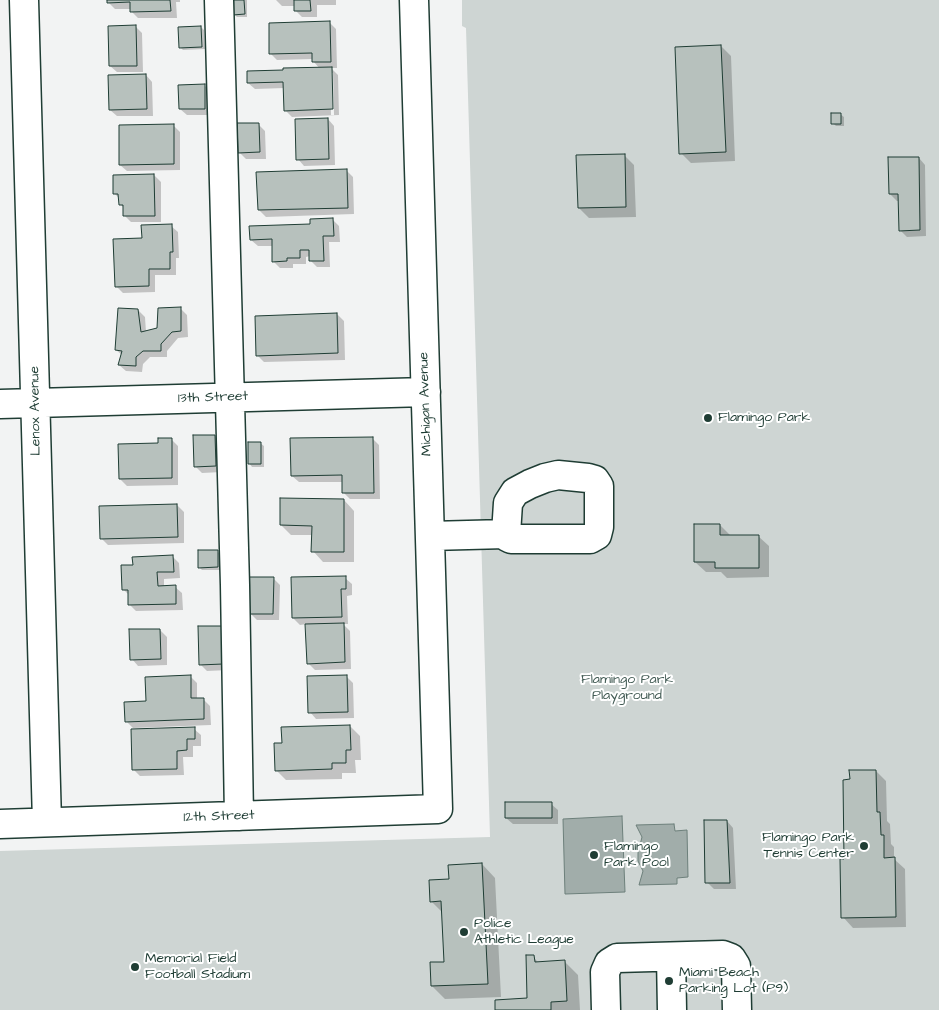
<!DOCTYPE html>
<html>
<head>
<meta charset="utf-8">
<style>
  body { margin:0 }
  canvas { display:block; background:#f2f3f3 }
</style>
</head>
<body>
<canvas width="939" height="1010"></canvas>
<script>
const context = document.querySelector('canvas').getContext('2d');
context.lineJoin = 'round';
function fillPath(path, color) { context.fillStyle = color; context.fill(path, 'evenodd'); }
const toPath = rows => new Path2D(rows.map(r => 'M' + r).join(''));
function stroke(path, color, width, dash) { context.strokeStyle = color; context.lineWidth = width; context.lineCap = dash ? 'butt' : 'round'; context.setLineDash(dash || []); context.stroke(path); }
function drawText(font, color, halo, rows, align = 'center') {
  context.font = font + ' "Architects Daughter",sans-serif'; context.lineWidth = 4; context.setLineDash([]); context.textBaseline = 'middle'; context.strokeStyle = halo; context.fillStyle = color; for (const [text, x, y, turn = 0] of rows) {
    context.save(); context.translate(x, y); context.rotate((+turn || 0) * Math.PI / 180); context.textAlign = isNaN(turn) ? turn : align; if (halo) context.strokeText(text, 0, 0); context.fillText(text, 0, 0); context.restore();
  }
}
const green = toPath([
  [462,0,939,0,939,1010,0,1010,0,851,490,837,466,28,462,26]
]);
const water = toPath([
  [622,816,625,892,565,894,563,819,622,816],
  [674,824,675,831,687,830,688,877,677,878,677,884,639,885,643,871,638,861,638,853,642,837,636,825,674,824]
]);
const shadow = toPath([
  [108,0,180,0,180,2,176,2,177,18,138,18,132,12,132,9,115,9,108,2],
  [234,0,247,0,247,17,237,17,234,14],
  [276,0,336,0,336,5,317,5,317,17,302,17,295,10,295,6,282,6],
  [330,23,336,29,337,68,331,68,338,75,339,115,292,117,285,110,285,88,255,89,248,83,320,69,314,62,313,59,277,60,270,53],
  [330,73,333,73,334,115,331,115],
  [136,27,142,33,143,72,117,72,110,66],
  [201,27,204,30,205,49,183,50,180,47],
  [721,46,731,56,735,161,691,163,681,153],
  [146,75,152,82,153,116,117,116,110,110],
  [204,85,211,92,212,115,187,115,180,109],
  [840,114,844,117,844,126,836,126,833,123],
  [328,119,334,126,335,165,304,166,298,159],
  [258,124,265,131,266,159,246,159,239,152],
  [173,125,180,132,180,170,127,171,120,165],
  [624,155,634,165,636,217,589,218,579,208],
  [919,158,925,165,926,236,907,237,900,230,899,201,897,201,890,194],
  [346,170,353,177,354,214,266,217,259,210],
  [154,175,161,182,161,222,131,222,124,215,124,208,120,204,120,199,114,193],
  [332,219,339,226,340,242,329,242,330,267,317,267,310,260,310,256,306,257,306,264,293,264,293,268,280,268,273,261,273,246,258,246,251,240],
  [171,226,178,232,179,258,176,258,176,275,155,275,155,292,123,293,116,286,143,239],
  [180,308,187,315,188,337,178,338,167,351,167,357,150,357,143,364,142,372,126,371,119,365,122,355,116,350,138,310,145,317,146,332,158,329],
  [337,314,344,321,345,360,264,362,257,355],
  [215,436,222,443,222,472,202,473,195,466],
  [372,438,379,445,380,499,350,499,344,493,344,482,299,482,292,476],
  [171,439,178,446,178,485,127,486,120,479,159,444],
  [260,443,264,446,264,467,252,467,249,463],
  [344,500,354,511,354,562,323,562,313,551,313,535,291,535,281,525],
  [177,505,184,512,184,543,108,545,101,538],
  [720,525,730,535,758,536,769,546,769,577,727,578,721,572,706,572,695,562],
  [217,551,220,554,220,570,202,570,199,567],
  [173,557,179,563,180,578,164,579,164,587,175,587,182,593,183,610,136,611,130,605,130,596,123,589,134,566],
  [273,578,280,585,279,620,257,620,250,613],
  [345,578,352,584,352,595,347,596,348,624,343,624,350,631,351,669,315,670,308,663,307,624,300,625,293,618],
  [160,630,167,637,167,665,138,666,132,659],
  [228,634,229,670,207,671,200,664],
  [190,676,197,683,197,700,203,699,210,706,211,725,133,728,126,721,147,703],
  [346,676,353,683,354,718,316,719,310,712],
  [350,726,360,736,361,760,355,760,356,773,342,773,342,779,286,780,276,770,283,744],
  [194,729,201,735,201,746,193,746,193,757,183,757,184,775,140,776,134,770],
  [876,771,886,781,887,821,890,824,891,844,894,847,894,859,905,869,906,927,853,928,843,917,851,781],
  [551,804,558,810,558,824,513,824,506,818],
  [727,821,733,828,736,889,714,889,707,882],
  [482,864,495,878,501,997,445,999,432,986,445,963,443,913,431,901,450,880],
  [533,957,539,963,565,962,578,975,580,1010,497,1010,528,999]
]);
const building = toPath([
  [107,0,170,0,171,11,130,12,130,2,107,3,107,0],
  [232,0,244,0,245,14,233,15,232,0],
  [294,0,310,0,311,11,294,11,294,0],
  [330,21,331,62,312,62,312,53,269,54,269,23,330,21],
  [136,25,137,66,109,66,108,26,136,25],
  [201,26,202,47,179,48,178,27,201,26],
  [721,45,726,152,679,154,675,47,721,45],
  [332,67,333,109,284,111,283,82,247,83,247,71,283,70,283,68,332,67],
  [146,74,147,109,109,110,108,75,146,74],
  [205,84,205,109,179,109,178,85,205,84],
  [831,113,841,113,841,124,831,124,831,113],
  [328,118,329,159,296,160,295,119,328,118],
  [237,123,259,123,260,152,238,153,237,123],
  [174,124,174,164,119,165,119,125,174,124],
  [625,154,626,207,578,208,576,155,625,154],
  [888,157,919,157,920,230,899,231,898,194,889,194,888,157],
  [347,169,348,208,258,210,256,172,347,169],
  [154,174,155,216,123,216,123,205,119,205,118,194,113,194,113,175,154,174],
  [333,218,334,236,323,236,324,261,309,261,309,250,300,250,300,258,287,258,287,261,272,262,272,239,250,240,249,226,310,224,310,219,333,218],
  [172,224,173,252,170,252,170,269,149,269,149,286,115,287,113,239,142,238,141,225,172,224],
  [181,307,181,331,172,332,161,344,161,351,143,351,136,357,136,366,118,365,122,351,115,350,118,308,138,309,141,332,157,328,158,308,181,307],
  [337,313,338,353,256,356,255,316,337,313],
  [193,435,215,435,216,466,194,467,193,435],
  [373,437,374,493,342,493,342,475,291,476,290,438,373,437],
  [158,438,172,438,172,478,119,479,118,444,158,443,158,438],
  [248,442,261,442,261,464,248,464,248,442],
  [280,498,344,499,344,552,311,552,312,526,280,525,280,498],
  [177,504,178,537,100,539,99,506,177,504],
  [694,524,720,524,720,535,759,535,759,568,715,568,715,562,694,562,694,524],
  [198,550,218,550,218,567,198,568,198,550],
  [173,555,174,572,157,572,158,586,176,585,176,604,128,605,128,590,122,590,121,565,133,565,132,557,173,555],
  [346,576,346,589,341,589,342,617,292,618,291,577,346,576],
  [249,577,274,577,273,614,249,614,249,577],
  [344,623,345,662,307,664,305,624,344,623],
  [198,626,222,626,223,664,199,665,198,626],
  [129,629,160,629,161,659,130,660,129,629],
  [191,675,191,698,204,698,204,719,125,722,124,702,146,701,145,677,191,675],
  [347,675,348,712,308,713,307,676,347,675],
  [350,725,351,750,346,750,346,763,332,763,332,769,275,771,274,743,282,743,281,727,350,725],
  [195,727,195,739,187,739,187,750,177,751,177,769,132,770,131,729,195,727],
  [849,770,876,770,877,812,880,812,881,835,884,835,884,858,895,857,896,917,841,918,840,859,844,859,843,780,850,779,849,770],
  [505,802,552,802,552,818,505,818,505,802],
  [704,820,727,820,730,883,705,883,704,820],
  [482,863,488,984,431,986,430,962,444,962,441,901,430,902,429,880,449,879,448,865,482,863],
  [526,955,534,955,535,962,565,960,567,1001,551,1002,551,1010,495,1010,495,1000,527,998,526,955]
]);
const minor = toPath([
  [24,0,47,822],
  [219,0,235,585,239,816],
  [0,404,426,392],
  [430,536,506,534,507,537,511,539,590,539,597,535,599,527,599,486,595,480,588,478,558,475,545,478,530,484,515,492,508,503,506,534],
  [0,824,438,809,414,0],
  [671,957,672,1010],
  [606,1010,605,972,609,963,617,958,723,955,731,958,736,966,737,1010]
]);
const markers = [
  [708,418,5,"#1f3d34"],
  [864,846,5,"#1f3d34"],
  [594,855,5,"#1f3d34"],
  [464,932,5,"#1f3d34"],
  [135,967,5,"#1f3d34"],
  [669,981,5,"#1f3d34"]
];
const streetNames = [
  ["13th Street",213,398,-2],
  ["Michigan Avenue",426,404,-92],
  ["Lenox Avenue",36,411,-91],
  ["12th Street",219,817,-2]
];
const poiNames = [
  ["Flamingo Park",718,418],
  ["Flamingo Park",854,838,"right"],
  ["Tennis Center",854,854,"right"],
  ["Flamingo",604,847],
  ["Park Pool",604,863],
  ["Police",474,924],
  ["Athletic League",474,940],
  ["Memorial Field",145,959],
  ["Football Stadium",145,975],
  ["Miami Beach",679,973],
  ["Parking Lot (P9)",679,989]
];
const parkNames = [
  ["Flamingo Park",627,680],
  ["Playground",627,696]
];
fillPath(green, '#ced5d3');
fillPath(water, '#a1adaa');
stroke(water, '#6d807b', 1);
fillPath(shadow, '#0003');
fillPath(building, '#b7c1bd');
stroke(building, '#1f3d34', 1);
stroke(minor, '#1f3d34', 31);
stroke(minor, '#fff', 28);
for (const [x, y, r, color] of markers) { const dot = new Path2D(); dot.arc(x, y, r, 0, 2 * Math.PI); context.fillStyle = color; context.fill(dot); stroke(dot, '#fff', 2); }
drawText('14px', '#1f3d34', '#fff', streetNames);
drawText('14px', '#1f3d34', '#fff', poiNames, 'left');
drawText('14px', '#425b54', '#fff', parkNames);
</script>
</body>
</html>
